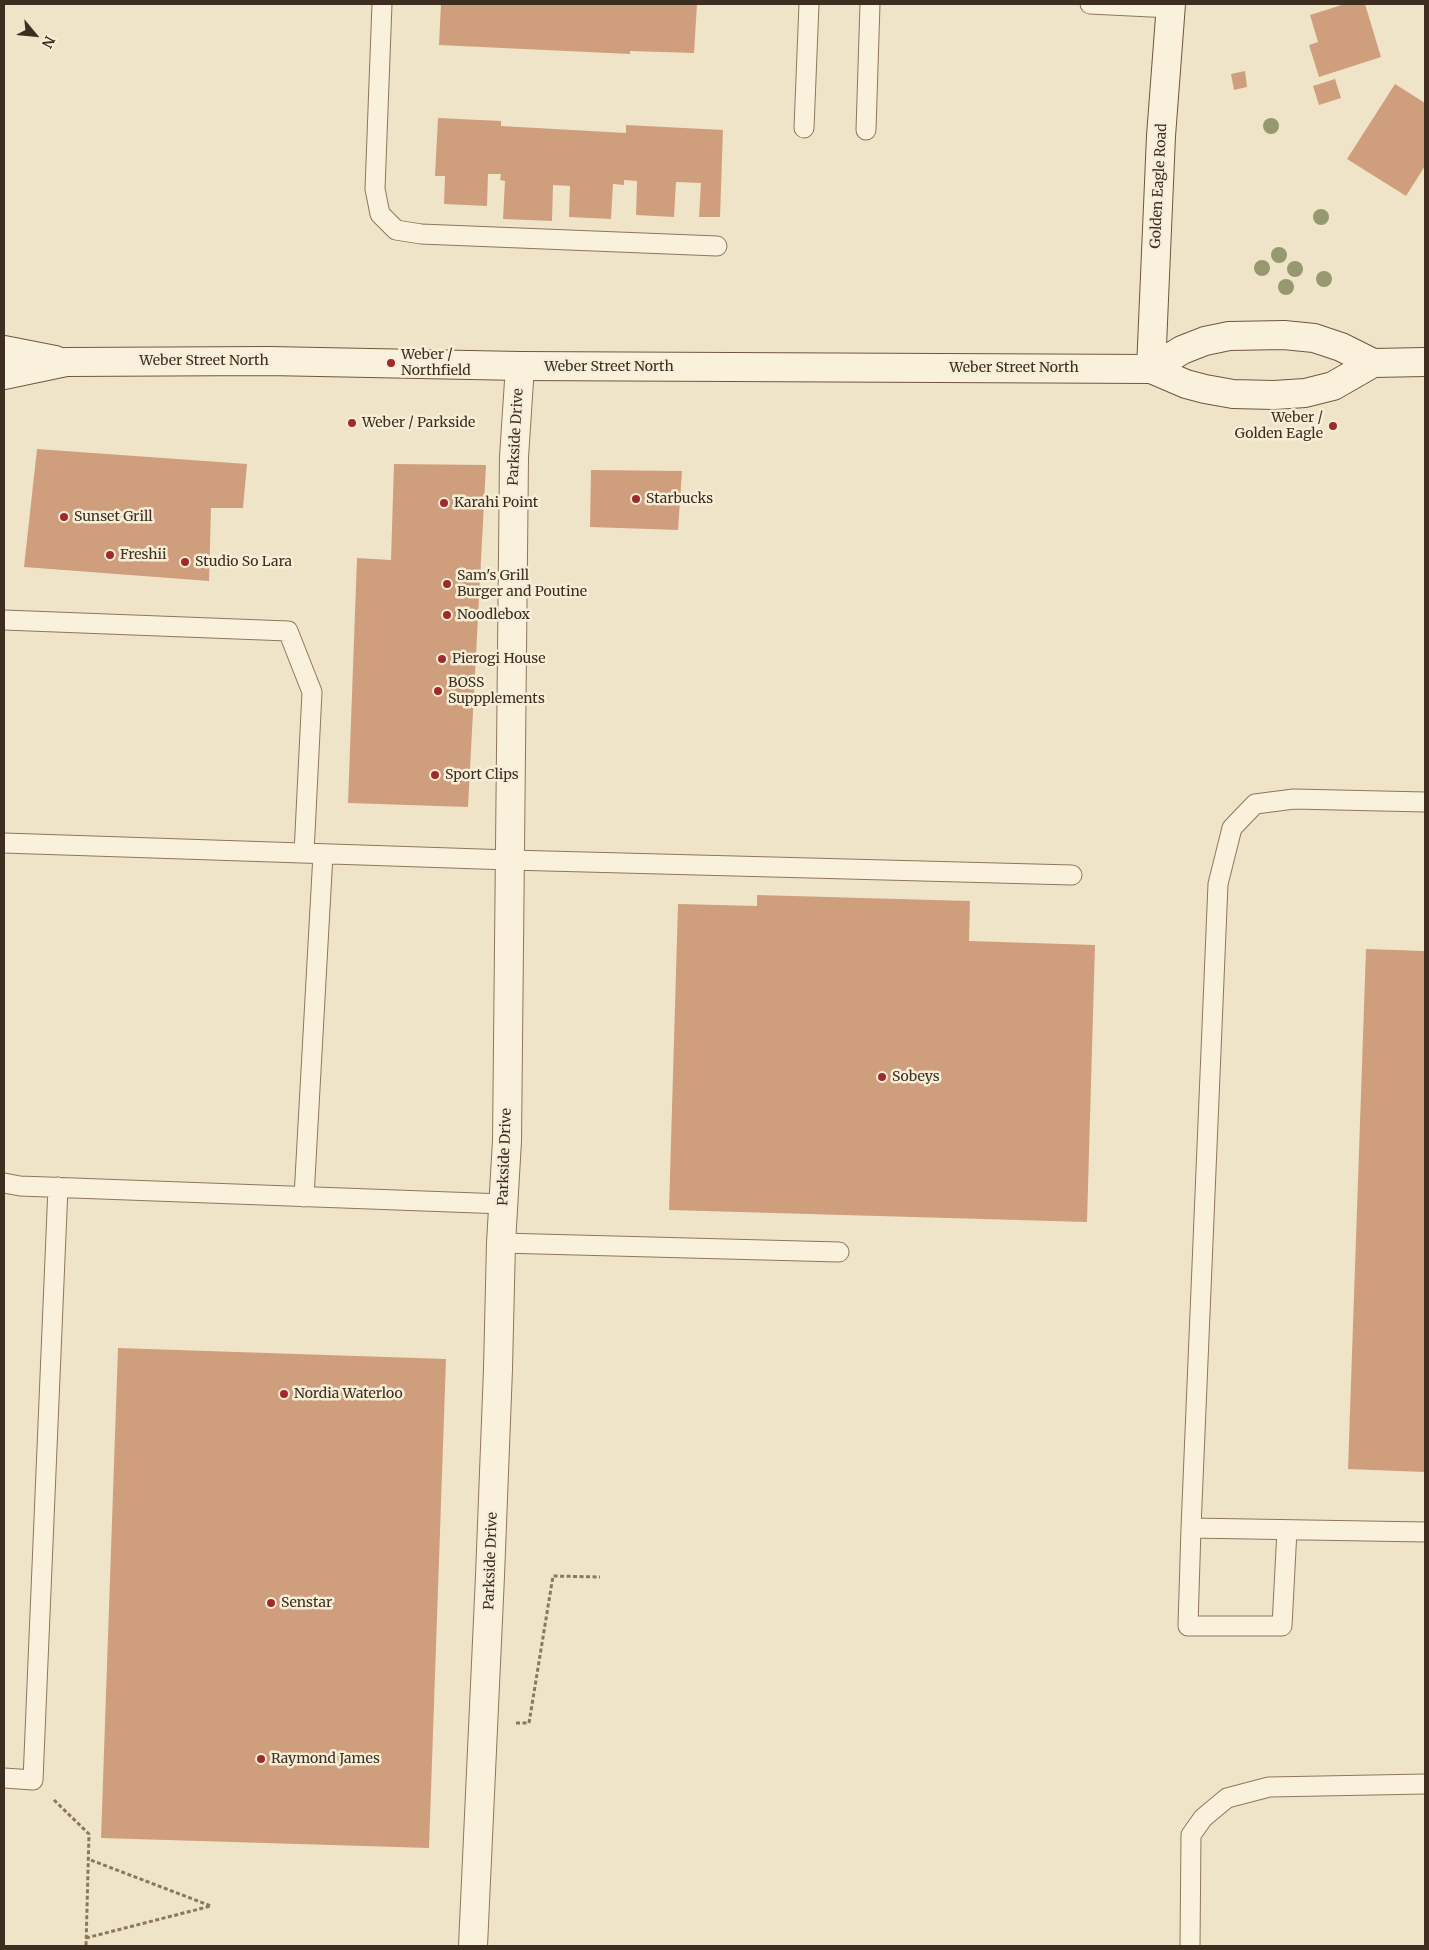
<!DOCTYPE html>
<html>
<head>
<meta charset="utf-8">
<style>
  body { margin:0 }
  #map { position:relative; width:1429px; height:1950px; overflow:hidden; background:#f0e4c8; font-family:Merriweather,serif }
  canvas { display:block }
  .frame { position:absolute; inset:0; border:5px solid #3d2e20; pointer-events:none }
  .north { position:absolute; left:10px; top:10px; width:50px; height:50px; -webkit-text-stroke:4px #f7eed8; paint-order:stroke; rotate:118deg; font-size:14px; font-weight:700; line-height:20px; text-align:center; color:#3d2e20 }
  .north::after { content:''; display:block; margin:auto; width:18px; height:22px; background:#3d2e20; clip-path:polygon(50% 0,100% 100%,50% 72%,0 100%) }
</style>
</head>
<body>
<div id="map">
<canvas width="1429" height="1950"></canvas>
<div class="frame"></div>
<div class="north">N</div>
</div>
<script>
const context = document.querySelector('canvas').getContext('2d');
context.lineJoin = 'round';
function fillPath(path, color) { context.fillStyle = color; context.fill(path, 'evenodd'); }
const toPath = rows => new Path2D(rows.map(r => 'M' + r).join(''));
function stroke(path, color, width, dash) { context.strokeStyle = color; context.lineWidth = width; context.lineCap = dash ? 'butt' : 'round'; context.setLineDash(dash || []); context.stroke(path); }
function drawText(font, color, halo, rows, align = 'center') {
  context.font = font + ' Merriweather,serif'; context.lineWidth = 5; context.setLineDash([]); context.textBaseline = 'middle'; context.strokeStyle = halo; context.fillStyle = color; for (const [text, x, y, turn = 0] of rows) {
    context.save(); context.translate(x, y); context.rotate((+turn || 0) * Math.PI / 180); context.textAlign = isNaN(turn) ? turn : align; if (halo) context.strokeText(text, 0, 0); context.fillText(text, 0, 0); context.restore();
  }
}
const building = toPath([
  [441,4,697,4,694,53,630,51,630,54,439,45],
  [1345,4,1365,4,1381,57,1319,77,1309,45,1318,42,1310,15],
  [1245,71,1247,87,1234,90,1231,74],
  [1335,79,1341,98,1319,105,1313,86],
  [1395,84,1425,103,1425,166,1406,196,1347,159],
  [438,118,501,121,501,126,626,133,626,125,723,130,720,217,699,217,701,183,676,182,674,217,636,215,637,181,624,180,624,185,613,184,611,219,569,217,570,186,553,185,552,221,503,219,505,181,500,180,501,174,488,174,487,206,444,204,445,176,435,176],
  [37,449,247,464,243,508,211,508,209,581,24,567],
  [394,464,486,465,468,807,348,803,357,558,391,560],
  [591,470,682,471,678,530,590,527],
  [757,895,970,901,969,941,1095,945,1087,1222,669,1210,678,904,757,906],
  [1366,949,1425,951,1425,1472,1348,1469],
  [118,1348,446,1359,429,1848,101,1838]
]);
const path = toPath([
  [516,1723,529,1723,553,1576,600,1577],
  [54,1800,89,1834,86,1946],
  [86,1938,211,1906,88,1859]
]);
const lane = toPath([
  [382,4,375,189,380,214,396,230,421,234,717,246],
  [1090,4,1171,8],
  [804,128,809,4],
  [866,130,870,4],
  [4,620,288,631,312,692,304,853],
  [1425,802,1294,799,1255,804,1232,828,1218,884,1191,1528,1425,1532],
  [4,843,510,860,1072,875],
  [4,1183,20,1186,504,1204],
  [304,1197,323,854],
  [501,1243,839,1252],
  [1191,1528,1188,1626,1282,1626,1287,1530],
  [4,1778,33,1780,58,1187],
  [1190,1946,1191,1835,1203,1818,1227,1798,1269,1787,1425,1784]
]);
const street = toPath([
  [473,1946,490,1576,498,1369,501,1243,507,1141,514,457,520,366]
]);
const secondary = toPath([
  [4,350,55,360],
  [1151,369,1161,136,1171,4],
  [1151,369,1182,350,1205,341,1229,336,1284,335,1314,338,1341,347,1373,363,1425,362],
  [4,375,66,362,269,361,520,366,1151,369,1186,384,1205,389,1233,394,1274,395,1305,393,1333,386,1373,363]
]);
const trees = [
  [1271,126],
  [1321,217],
  [1279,255],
  [1262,268],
  [1295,269],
  [1324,279],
  [1286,287]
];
const markers = [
  [391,363,5,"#9e2a2b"],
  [352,423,5,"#9e2a2b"],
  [1333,426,5,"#9e2a2b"],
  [636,499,5,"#9e2a2b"],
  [444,503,5,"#9e2a2b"],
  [64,517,5,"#9e2a2b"],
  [110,555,5,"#9e2a2b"],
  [185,562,5,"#9e2a2b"],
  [447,584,5,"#9e2a2b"],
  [447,615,5,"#9e2a2b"],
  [442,659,5,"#9e2a2b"],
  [438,691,5,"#9e2a2b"],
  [435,775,5,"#9e2a2b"],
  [882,1077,5,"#9e2a2b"],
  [284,1394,5,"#9e2a2b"],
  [271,1603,5,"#9e2a2b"],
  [261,1759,5,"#9e2a2b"]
];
const streetNames = [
  ["Golden Eagle Road",1159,186,-87],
  ["Weber Street North",204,361],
  ["Weber Street North",609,367],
  ["Weber Street North",1014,368],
  ["Parkside Drive",516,437,-87],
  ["Parkside Drive",505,1157,-88],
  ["Parkside Drive",491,1561,-88]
];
const poiNames = [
  ["Weber /",401,355],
  ["Northfield",401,371],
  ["Weber /",1323,418,"right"],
  ["Golden Eagle",1323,434,"right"],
  ["Weber / Parkside",362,423],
  ["Starbucks",646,499],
  ["Karahi Point",454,503],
  ["Sunset Grill",74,517],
  ["Freshii",120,555],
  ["Studio So Lara",195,562],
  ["Sam's Grill",457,576],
  ["Burger and Poutine",457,592],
  ["Noodlebox",457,615],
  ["Pierogi House",452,659],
  ["BOSS",448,683],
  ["Suppplements",448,699],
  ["Sport Clips",445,775],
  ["Sobeys",892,1077],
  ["Nordia Waterloo",294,1394],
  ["Senstar",281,1603],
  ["Raymond James",271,1759]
];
fillPath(building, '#cf9f7d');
stroke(lane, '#8d765c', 21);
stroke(street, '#8d765c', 30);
stroke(secondary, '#6f573f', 30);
stroke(path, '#8d765c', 3, [4, 2.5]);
stroke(lane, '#faf1dc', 19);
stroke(street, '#faf1dc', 28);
stroke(secondary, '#faf1dc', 28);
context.fillStyle = '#96986f';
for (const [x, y] of trees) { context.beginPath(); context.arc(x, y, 8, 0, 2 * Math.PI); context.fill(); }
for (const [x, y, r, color] of markers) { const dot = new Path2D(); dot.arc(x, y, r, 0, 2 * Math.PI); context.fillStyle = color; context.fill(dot); stroke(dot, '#f7eed8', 2); }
drawText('14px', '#3d2e20', '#f7eed8', streetNames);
drawText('14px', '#3d2e20', '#f7eed8', poiNames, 'left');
</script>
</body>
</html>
